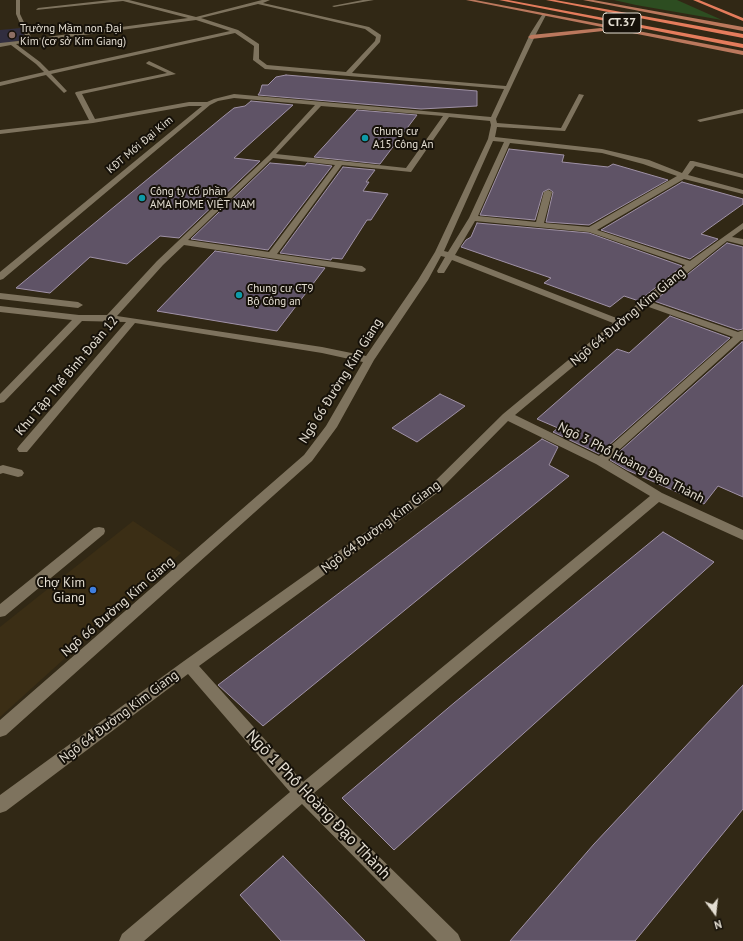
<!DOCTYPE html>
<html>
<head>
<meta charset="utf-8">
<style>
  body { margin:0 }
  #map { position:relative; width:743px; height:941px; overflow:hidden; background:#312815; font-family:"PT Sans",sans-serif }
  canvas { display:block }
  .north { position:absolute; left:695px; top:893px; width:40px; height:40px; -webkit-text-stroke:3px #161109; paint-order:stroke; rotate:165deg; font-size:11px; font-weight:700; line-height:16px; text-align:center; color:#e4ded2 }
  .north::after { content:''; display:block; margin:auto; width:14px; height:18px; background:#e4ded2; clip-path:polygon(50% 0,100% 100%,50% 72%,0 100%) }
</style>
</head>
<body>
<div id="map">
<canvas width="743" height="941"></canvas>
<div class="north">N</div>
</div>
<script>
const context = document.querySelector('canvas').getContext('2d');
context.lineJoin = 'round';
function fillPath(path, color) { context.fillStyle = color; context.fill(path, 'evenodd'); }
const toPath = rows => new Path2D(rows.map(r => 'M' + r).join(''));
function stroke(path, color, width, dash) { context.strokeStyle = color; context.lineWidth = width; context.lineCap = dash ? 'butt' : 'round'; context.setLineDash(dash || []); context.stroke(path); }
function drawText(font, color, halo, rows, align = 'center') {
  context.font = font + ' "PT Sans",sans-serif'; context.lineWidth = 4; context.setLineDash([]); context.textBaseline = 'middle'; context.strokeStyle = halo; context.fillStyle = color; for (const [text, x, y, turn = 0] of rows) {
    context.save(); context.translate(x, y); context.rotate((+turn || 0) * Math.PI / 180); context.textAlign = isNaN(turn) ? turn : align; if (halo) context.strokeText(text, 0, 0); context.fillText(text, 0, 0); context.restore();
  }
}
const built = toPath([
  [133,521,181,553,0,717,0,627]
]);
const education = toPath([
  [21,28,26,40,0,44,0,30]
]);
const green = toPath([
  [614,0,677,0,722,20,636,5]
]);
const building = toPath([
  [286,75,477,91,477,106,421,109,258,95,260,92,262,85,268,85,276,77,286,75],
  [251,101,293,105,234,158,260,161,179,238,160,236,127,264,90,257,50,293,16,288,224,116,234,108,245,106,251,101],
  [357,110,417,115,380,164,314,157,357,110],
  [509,149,564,155,562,162,608,167,613,164,668,180,589,225,546,222,553,192,549,189,543,192,535,220,480,215,509,149],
  [270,163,305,166,307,163,332,166,268,250,191,239,270,163],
  [343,167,375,170,366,182,369,182,363,191,388,194,371,220,367,220,342,259,332,258,331,260,280,253,343,167],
  [682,182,743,199,743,204,701,234,718,239,690,259,601,230,682,182],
  [477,223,589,233,682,266,639,301,624,296,610,307,544,283,551,278,461,247,466,240,471,237,477,223],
  [727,243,743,247,743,329,738,330,654,301,727,243],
  [215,251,325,268,277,331,157,311,215,251],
  [670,316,730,338,599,454,553,432,558,428,537,419,617,349,629,353,670,316],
  [742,342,743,342,743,497,718,486,704,504,627,470,610,460,742,342],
  [440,394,465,406,417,442,392,428,440,394],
  [542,439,558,447,549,465,569,476,263,726,218,685,542,439],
  [663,532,714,562,394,850,342,798,454,703,663,532],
  [743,685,743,809,635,941,510,941,594,844,743,685],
  [283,856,365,941,281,941,240,895,283,856]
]);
const minor = toPath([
  [16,0,20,0,20,14,32,39,188,18,123,1,36,10,38,8,110,0,129,0,196,17,262,0,270,0,263,3,369,27,381,35,380,42,352,73,506,86,530,34,542,15,544,14,546,15,536,34,496,119,497,123,561,128,579,94,584,95,565,131,497,127,495,137,602,149,649,160,682,173,690,161,693,161,743,174,743,178,695,166,688,175,743,190,743,194,684,179,597,230,690,261,743,223,743,229,732,237,743,239,743,245,727,241,651,302,738,332,743,330,743,340,741,340,608,460,662,493,743,530,743,540,659,502,314,793,458,934,461,941,437,941,302,804,144,941,119,941,122,934,290,792,188,674,6,811,0,813,0,795,184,661,429,487,503,414,613,323,452,260,444,273,438,273,437,271,445,257,441,256,428,280,374,360,337,427,312,461,6,735,0,737,0,720,304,455,326,426,363,362,322,353,135,323,27,452,19,452,17,449,19,446,126,322,82,321,4,402,0,403,0,394,72,320,0,312,0,306,79,315,107,315,157,261,269,155,315,105,234,98,218,101,210,105,3,279,0,280,0,272,202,106,189,106,93,123,0,134,0,130,89,120,75,93,76,92,167,73,147,64,146,63,149,61,176,74,82,94,95,119,189,102,207,102,214,99,234,94,491,117,504,89,265,69,253,60,254,46,235,33,51,74,67,91,64,93,46,75,0,86,0,82,44,72,36,64,11,45,0,47,0,43,27,40,16,14,16,0],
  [258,4,365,29,376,37,375,41,346,72,267,65,259,59,259,44,238,30,201,18,258,4],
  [196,20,230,31,49,71,40,62,16,44,196,20],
  [321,106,443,116,406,168,276,154,321,106],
  [449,117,490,121,491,125,488,139,435,252,418,280,366,356,322,347,117,316,163,265,184,245,362,272,365,271,366,269,362,266,277,254,342,165,411,172,449,117],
  [493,141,504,142,469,218,448,252,444,251,493,141],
  [510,143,602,153,643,164,677,176,589,227,544,223,552,192,548,190,544,192,536,222,478,216,510,143],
  [273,158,335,165,269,252,188,240,273,158],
  [475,221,589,232,685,265,619,319,455,255,475,221],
  [646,306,733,337,599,456,515,415,646,306],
  [508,421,596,464,650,496,303,782,199,666,437,493,508,421],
  [363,0,374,0,334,7,332,6,363,0],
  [743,109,743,113,700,122,697,120,743,109],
  [0,293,78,302,83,305,78,308,0,299,0,293],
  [3,465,22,470,24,473,22,476,18,477,3,473,0,474,0,466,3,465],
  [99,527,104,528,105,531,104,534,5,616,0,617,0,604,94,528,99,527]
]);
const major = toPath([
  [466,0,475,0,743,51,743,55,466,0],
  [583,0,593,0,743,27,743,31,583,0],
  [601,28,604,30,603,31,531,39,528,37,531,35,601,28]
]);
const highway = toPath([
  [499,0,508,0,743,44,743,48,499,0],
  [546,0,555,0,743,34,743,38,546,0],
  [693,0,699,0,743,18,743,21,693,0]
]);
const markers = [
  [12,35,4,"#8d6e63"],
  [365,138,4,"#0f9aa8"],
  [142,198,4,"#0f9aa8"],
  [239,295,4,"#0f9aa8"],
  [93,590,4,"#3f7fe0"]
];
const farPoinames = [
  ["Trường Mầm non Đại",20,29],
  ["Kim (cơ sở Kim Giang)",20,42],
  ["Chung cư",373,132],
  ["A15 Công An",373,145],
  ["Công ty cổ phần",150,192],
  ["AMA HOME VIỆT NAM",150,205],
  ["Chung cư CT9",247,289],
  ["Bộ Công an",247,302]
];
const farStreetnames = [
  ["KĐT Mới Đại Kim",140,145,-40]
];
const shields = [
  [622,23,38]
];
const shieldNames = [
  ["CT.37",622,23]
];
const streetNames = [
  ["Ngõ 64 Đường Kim Giang",628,317,-40],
  ["Khu Tập Thể Binh Đoàn 12",67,376,-50],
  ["Ngõ 66 Đường Kim Giang",341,381,-58],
  ["Ngõ 3 Phố Hoàng Đạo Thành",631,463,27],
  ["Ngõ 64 Đường Kim Giang",381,527,-37],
  ["Ngõ 66 Đường Kim Giang",118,607,-41],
  ["Ngõ 64 Đường Kim Giang",119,717,-37]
];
const poiNames = [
  ["Chợ Kim",85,583],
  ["Giang",85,598]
];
const nearStreetnames = [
  ["Ngõ 1 Phố Hoàng Đạo Thành",318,805,46]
];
fillPath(built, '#3b2e15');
fillPath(education, '#312e3f');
fillPath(green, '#2d4d21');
fillPath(building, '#5f5366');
stroke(building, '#a092a7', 1);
fillPath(minor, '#7e735e');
fillPath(major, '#bb785d');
fillPath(highway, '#e47c5c');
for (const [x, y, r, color] of markers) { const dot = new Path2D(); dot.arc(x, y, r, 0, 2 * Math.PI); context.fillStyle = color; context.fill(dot); stroke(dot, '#161109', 1.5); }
drawText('11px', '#e4ded2', '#161109', farPoinames, 'left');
drawText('11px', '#e4ded2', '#161109', farStreetnames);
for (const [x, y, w] of shields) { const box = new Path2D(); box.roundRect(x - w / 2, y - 10, w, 20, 3); context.fillStyle = '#161109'; context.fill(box); stroke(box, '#e4ded2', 1); }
drawText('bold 12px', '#e4ded2', null, shieldNames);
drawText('13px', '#e4ded2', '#161109', streetNames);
drawText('13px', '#e4ded2', '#161109', poiNames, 'right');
drawText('16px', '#e4ded2', '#161109', nearStreetnames);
</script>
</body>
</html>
